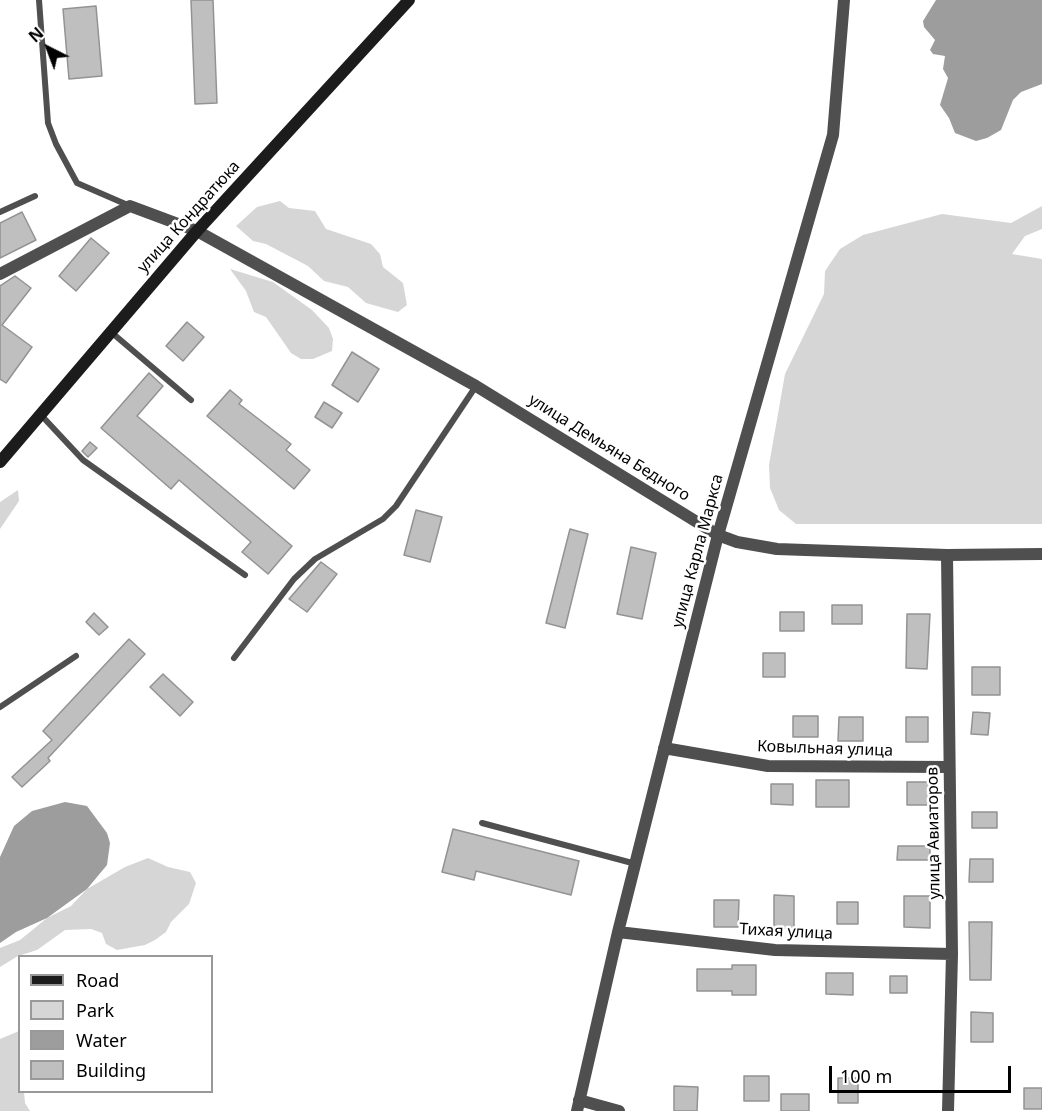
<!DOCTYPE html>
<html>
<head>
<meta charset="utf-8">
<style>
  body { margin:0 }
  #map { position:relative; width:1042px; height:1111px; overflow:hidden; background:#fff; font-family:"Noto Sans",sans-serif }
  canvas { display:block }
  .legend { position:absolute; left:18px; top:955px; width:195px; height:138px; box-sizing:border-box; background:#fff; border:2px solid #999; margin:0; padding:8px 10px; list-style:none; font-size:18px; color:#000 }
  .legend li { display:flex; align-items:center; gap:12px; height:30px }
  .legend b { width:30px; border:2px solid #999 }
  .north { position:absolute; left:18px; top:18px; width:60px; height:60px; -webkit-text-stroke:4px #fff; paint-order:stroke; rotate:318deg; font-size:16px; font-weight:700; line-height:24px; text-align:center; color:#000 }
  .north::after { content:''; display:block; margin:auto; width:21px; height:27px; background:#000; clip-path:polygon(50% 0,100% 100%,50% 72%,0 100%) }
  .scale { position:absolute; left:829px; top:1066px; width:182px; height:27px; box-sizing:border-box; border:3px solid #000; border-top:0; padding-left:8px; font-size:18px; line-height:21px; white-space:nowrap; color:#000; -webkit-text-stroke:4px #fff; paint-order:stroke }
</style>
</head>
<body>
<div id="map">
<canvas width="1042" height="1111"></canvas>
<ul class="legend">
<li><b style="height:8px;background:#1c1c1c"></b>Road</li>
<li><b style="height:16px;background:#d6d6d6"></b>Park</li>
<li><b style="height:16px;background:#9d9d9d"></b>Water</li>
<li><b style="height:16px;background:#bfbfbf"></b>Building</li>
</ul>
<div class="north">N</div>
<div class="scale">100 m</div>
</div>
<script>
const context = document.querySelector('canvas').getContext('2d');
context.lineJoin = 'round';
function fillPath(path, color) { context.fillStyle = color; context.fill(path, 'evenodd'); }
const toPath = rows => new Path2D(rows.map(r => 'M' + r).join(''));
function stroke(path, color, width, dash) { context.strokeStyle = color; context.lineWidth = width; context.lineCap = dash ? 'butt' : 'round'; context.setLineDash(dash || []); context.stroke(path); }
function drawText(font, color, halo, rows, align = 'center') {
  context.font = font + ' "Noto Sans",sans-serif'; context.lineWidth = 5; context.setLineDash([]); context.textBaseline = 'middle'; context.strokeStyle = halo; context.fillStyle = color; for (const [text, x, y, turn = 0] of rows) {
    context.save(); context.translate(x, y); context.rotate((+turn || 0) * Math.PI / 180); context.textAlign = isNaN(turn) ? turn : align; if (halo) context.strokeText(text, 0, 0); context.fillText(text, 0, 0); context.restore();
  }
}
const green = toPath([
  [280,201,289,208,315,211,326,229,371,244,380,254,383,267,403,283,407,305,398,312,366,303,348,287,324,281,308,266,266,244,253,241,236,226,257,207],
  [1042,206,1042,229,1025,236,1012,254,1042,259,1042,524,796,524,779,510,770,488,769,465,785,374,824,294,825,271,840,249,863,235,942,214,1011,223],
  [230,269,273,282,312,310,329,328,333,339,332,351,313,359,301,359,291,353,266,317,254,312,246,291],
  [18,490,19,501,0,529,0,502],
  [148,858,168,867,190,872,196,883,189,904,171,922,166,932,155,940,145,945,117,950,106,944,102,933,91,929,65,930,37,950,18,956,0,967,0,948,20,940,47,918,71,906,87,889,125,867],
  [19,1031,20,1092,24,1092,25,1103,30,1111,0,1111,0,1039]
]);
const water = toPath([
  [936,0,1042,0,1042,84,1021,92,1013,100,1001,130,987,138,976,141,955,133,949,118,940,105,948,78,943,69,945,56,933,54,930,50,935,40,924,27,923,21],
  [65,802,87,806,107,833,110,843,107,865,87,889,47,918,16,932,0,943,0,857,14,826,32,811]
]);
const building = toPath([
  [191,0,213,0,217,103,195,104,191,0],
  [96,6,102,76,69,79,63,9,96,6],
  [22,212,36,240,0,258,0,223,22,212],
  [91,238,109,253,76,291,59,276,91,238],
  [15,276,31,288,2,325,32,347,6,383,0,379,0,286,15,276],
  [187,322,204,337,183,361,166,346,187,322],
  [352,352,379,369,358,402,332,385,352,352],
  [149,373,163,386,137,416,292,546,268,574,242,552,251,542,179,480,171,489,101,428,149,373],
  [230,390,242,400,239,404,291,444,286,450,310,470,294,489,207,416,230,390],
  [324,402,342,413,332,428,315,417,324,402],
  [90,442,97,448,88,457,82,451,90,442],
  [416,510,442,517,430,562,404,555,416,510],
  [570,529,588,534,565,628,546,623,570,529],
  [631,547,656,553,642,619,617,614,631,547],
  [321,562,337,574,307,612,289,599,321,562],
  [832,605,862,605,862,624,832,624,832,605],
  [780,612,804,612,804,631,780,631,780,612],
  [94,613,108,627,99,635,86,622,94,613],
  [907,614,930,614,927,669,906,668,907,614],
  [129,639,145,654,48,758,50,761,22,787,12,777,52,740,43,731,129,639],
  [763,653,785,653,785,677,763,677,763,653],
  [972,667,1000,667,1000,695,972,695,972,667],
  [163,674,193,702,180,716,150,687,163,674],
  [973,712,990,713,988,735,971,734,973,712],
  [793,716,818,716,818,737,793,737,793,716],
  [839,717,863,717,863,741,838,741,839,717],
  [906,717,928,717,928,742,906,742,906,717],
  [816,780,849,780,849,807,816,807,816,780],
  [907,782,930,782,930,805,907,805,907,782],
  [771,784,793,784,793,805,771,804,771,784],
  [972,812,997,812,997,828,972,828,972,812],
  [453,829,579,861,571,895,476,871,474,880,442,872,453,829],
  [898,846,930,846,930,860,897,860,898,846],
  [970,859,993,859,993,882,969,882,970,859],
  [774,895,794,896,794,928,774,928,774,895],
  [904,896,930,896,930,928,904,927,904,896],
  [714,900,739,900,738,927,714,927,714,900],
  [837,902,858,902,858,924,837,924,837,902],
  [969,922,992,922,991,980,970,980,969,922],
  [732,965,756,965,756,995,732,995,732,991,697,991,697,969,732,969,732,965],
  [826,973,853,973,853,995,826,994,826,973],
  [890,976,907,976,907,993,890,993,890,976],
  [971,1012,993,1013,993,1042,971,1042,971,1012],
  [744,1076,769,1076,769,1101,744,1101,744,1076],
  [838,1078,858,1078,858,1103,838,1103,838,1078],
  [674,1086,698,1087,697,1111,674,1111,674,1086],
  [1024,1088,1042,1088,1042,1109,1024,1109,1024,1088],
  [781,1094,809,1094,809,1111,781,1111,781,1094]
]);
const service = toPath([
  [39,0,48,123,56,144,77,183,130,206],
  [0,212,35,196],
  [111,332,191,400],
  [41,415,83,460,245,575],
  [234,658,294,579,315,559,383,519,396,506,476,386],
  [0,707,76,656],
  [482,823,636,864]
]);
const minor = toPath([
  [0,274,130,206,197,231],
  [947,555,952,954,948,1111],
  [664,748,768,766,949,767],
  [618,932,775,950,952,954],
  [579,1100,619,1111],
  [577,1111,618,932,718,535,833,135,844,0]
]);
const tertiary = toPath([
  [197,231,476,386,718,535,737,542,777,549,947,555,1042,554]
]);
const secondary = toPath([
  [0,462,197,231,409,0]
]);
const streetNames = [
  ["улица Кондратюка",189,217,-48],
  ["улица Демьяна Бедного",609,448,32],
  ["улица Карла Маркса",698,551,-75],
  ["Ковыльная улица",825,749,2],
  ["улица Авиаторов",934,833,-91],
  ["Тихая улица",786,932,3]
];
fillPath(green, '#d6d6d6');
fillPath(water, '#9d9d9d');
fillPath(building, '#bfbfbf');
stroke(building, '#939393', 1.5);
stroke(service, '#4f4f4f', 6);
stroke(minor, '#4f4f4f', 12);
stroke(tertiary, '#4f4f4f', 12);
stroke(secondary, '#1c1c1c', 12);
drawText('16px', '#000', '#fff', streetNames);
</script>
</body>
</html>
